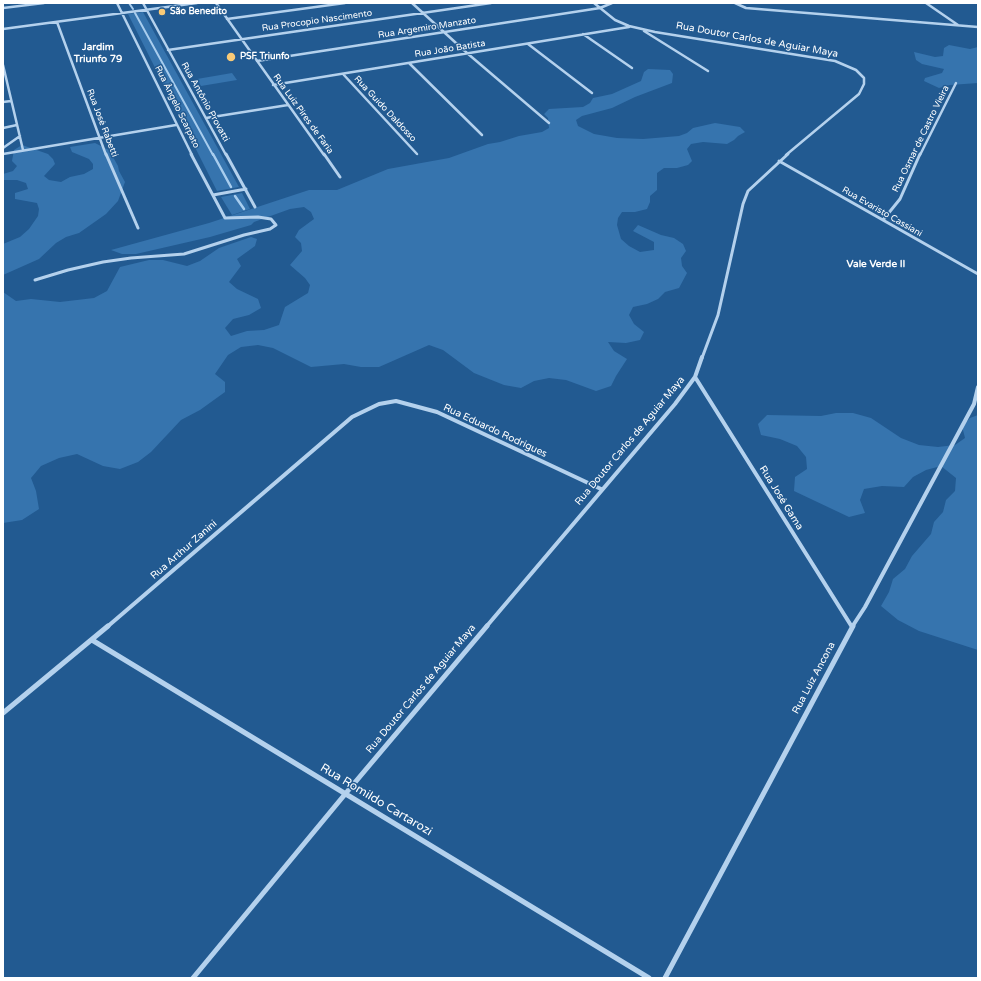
<!DOCTYPE html>
<html>
<head>
<meta charset="utf-8">
<style>
  body { margin:0 }
  #map { position:relative; width:981px; height:981px; overflow:hidden; background:#225a91; font-family:"Varela Round",sans-serif }
  canvas { display:block }
  .frame { position:absolute; inset:0; border:4px solid #fff; pointer-events:none }
</style>
</head>
<body>
<div id="map">
<canvas width="981" height="981"></canvas>
<div class="frame"></div>
</div>
<script>
const context = document.querySelector('canvas').getContext('2d');
context.lineJoin = 'round';
function fillPath(path, color) { context.fillStyle = color; context.fill(path, 'evenodd'); }
const toPath = rows => new Path2D(rows.map(r => 'M' + r).join(''));
function stroke(path, color, width, dash) { context.strokeStyle = color; context.lineWidth = width; context.lineCap = dash ? 'butt' : 'round'; context.setLineDash(dash || []); context.stroke(path); }
function drawText(font, color, halo, rows, align = 'center') {
  context.font = font + ' "Varela Round",sans-serif'; context.lineWidth = 3; context.setLineDash([]); context.textBaseline = 'middle'; context.strokeStyle = halo; context.fillStyle = color; for (const [text, x, y, turn = 0] of rows) {
    context.save(); context.translate(x, y); context.rotate((+turn || 0) * Math.PI / 180); context.textAlign = isNaN(turn) ? turn : align; if (halo) context.strokeText(text, 0, 0); context.fillText(text, 0, 0); context.restore();
  }
}
const green = toPath([
  [143,12,239,187,217,191,128,14],
  [949,45,970,49,978,47,978,83,950,85,939,88,924,81,925,78,942,73,944,69,922,64,916,60,914,52,935,57,943,56,944,48],
  [648,69,670,70,673,74,672,83,635,97,612,108,582,116,576,120,578,126,594,134,617,138,643,139,679,136,687,133,693,128,715,123,740,127,745,132,738,136,734,140,727,144,703,142,691,144,687,149,692,161,688,165,677,168,664,168,657,173,657,190,650,196,650,202,647,209,635,212,622,212,618,218,617,225,621,239,629,246,640,252,654,250,654,242,633,231,638,225,661,235,674,238,683,244,686,251,681,258,682,266,687,273,679,288,665,292,658,299,647,304,633,307,629,315,634,324,644,332,640,340,626,343,608,342,614,351,627,359,616,376,611,386,596,391,566,380,549,378,534,381,521,388,504,385,474,373,443,350,429,345,379,367,361,367,344,364,311,367,273,348,258,345,241,347,228,355,215,374,225,382,225,392,200,410,181,420,151,452,138,462,120,469,103,466,77,454,59,458,41,466,31,478,36,491,39,509,22,520,3,523,3,292,16,301,31,299,60,302,94,298,107,291,120,267,149,260,163,260,187,266,200,261,219,248,251,237,257,239,255,246,237,259,241,266,229,282,237,289,258,299,261,308,249,315,233,319,225,328,231,336,247,331,264,330,279,325,285,307,308,293,310,285,305,278,290,265,302,251,301,243,295,237,299,230,314,219,311,212,304,207,290,209,254,222,251,225,210,237,136,254,122,254,111,250,209,223,309,190,337,190,388,169,449,158,488,144,500,142,519,136,542,132,549,128,548,118,544,114,549,109,583,107,590,103,593,98,612,94,641,81,644,72],
  [232,73,237,80,201,86,197,79],
  [95,143,109,150,118,166,119,171,125,182,118,201,106,214,79,233,66,237,56,243,39,259,3,275,3,244,20,237,29,229,38,216,39,209,37,203,15,199,15,193,28,189,26,183,17,180,3,180,3,174,13,171,17,166,12,161,14,150,22,145,48,154,53,159,55,164,44,176,49,180,61,182,70,177,84,174,93,169,93,164,89,159,72,152,70,147],
  [242,193,250,209,232,215,221,197],
  [836,413,853,413,871,418,901,438,919,445,938,447,955,445,965,438,962,426,970,418,978,415,978,650,919,631,898,620,881,606,889,592,893,579,905,569,912,556,931,534,934,522,943,512,946,500,955,491,956,478,941,466,926,470,913,477,904,487,882,486,864,489,860,500,865,513,849,517,794,491,795,477,807,469,806,457,797,446,780,439,761,435,758,424,767,415,821,416]
]);
const streamFar1 = toPath([
  [129,3,133,9],
  [135,13,213,155]
]);
const stream = toPath([
  [213,154,231,187],
  [235,196,244,209]
]);
const minorFar3 = toPath([
  [117,3,192,155],
  [143,3,226,155],
  [216,3,324,155],
  [412,3,467,53,549,123],
  [594,3,615,20,629,26,655,32,835,61,856,70,864,78,864,84,859,94,786,155],
  [735,3,746,8,978,27],
  [926,3,958,25],
  [3,8,44,3],
  [227,19,345,3],
  [57,22,106,155],
  [3,29,197,3],
  [644,31,708,71],
  [583,34,632,68],
  [528,44,592,93],
  [168,50,491,3],
  [257,61,600,8,612,3],
  [409,63,482,135],
  [3,65,23,150],
  [343,74,417,154],
  [273,85,629,27],
  [3,102,11,101],
  [206,118,288,105],
  [3,128,17,125],
  [3,148,20,136],
  [3,154,176,125],
  [920,155,956,83]
]);
const minorFar2 = toPath([
  [106,154,138,228],
  [226,154,255,207],
  [324,154,340,177],
  [779,161,978,274],
  [213,195,246,189],
  [883,220,900,199,920,154],
  [35,280,68,270,103,262,131,258,184,254,244,235,270,229,276,225,271,219,258,217,225,218,191,154],
  [702,358,718,315,743,204,748,191,788,154]
]);
const minorFar1 = toPath([
  [695,377,852,627],
  [107,627,352,417,379,404,396,401,437,412,601,489],
  [486,627,675,404,695,377,702,357],
  [852,627,865,607,974,404,978,387]
]);
const minor = toPath([
  [92,640,649,978],
  [3,713,108,626],
  [193,978,346,793,487,626],
  [665,978,853,626]
]);
const markers = [
  [162,12,4,"#f8ca77"],
  [231,57,5,"#f8ca77"]
];
const farPoinames = [
  ["São Benedito",170,12],
  ["PSF Triunfo",240,57]
];
const farStreetnames = [
  ["Rua Procopio Nascimento",317,21,-8],
  ["Rua Argemiro Manzato",427,28,-9],
  ["Rua João Batista",450,49,-9],
  ["Rua Antônio Provatti",205,102,61],
  ["Rua Ângelo Scarpato",177,107,64],
  ["Rua Guido Daldosso",385,109,47],
  ["Rua Luiz Pires de Faria",303,114,54],
  ["Rua José Rabetti",102,123,69],
  ["Rua Osmar de Castro Vieira",921,139,-64],
  ["Rua Evaristo Cassiani",882,212,30]
];
const streetNames = [
  ["Rua Doutor Carlos de Aguiar Maya",757,40,10],
  ["Rua Eduardo Rodrigues",495,431,25],
  ["Rua Doutor Carlos de Aguiar Maya",630,441,-50],
  ["Rua José Gama",781,498,58],
  ["Rua Arthur Zanini",184,550,-41],
  ["Rua Luiz Ancona",814,678,-62],
  ["Rua Doutor Carlos de Aguiar Maya",421,689,-50]
];
const farQuarternames = [
  ["Jardim",98,47],
  ["Triunfo 79",98,59],
  ["Vale Verde II",876,264]
];
const nearStreetnames = [
  ["Rua Romildo Cartarozi",376,800,31]
];
fillPath(green, '#3674ae');
stroke(streamFar1, '#a8cdee', 2);
stroke(stream, '#a8cdee', 2.5);
stroke(minorFar3, '#b4d1ed', 2.5);
stroke(minorFar2, '#b4d1ed', 3);
stroke(minorFar1, '#b4d1ed', 4);
stroke(minor, '#b4d1ed', 5);
for (const [x, y, r, color] of markers) { const dot = new Path2D(); dot.arc(x, y, r, 0, 2 * Math.PI); context.fillStyle = color; context.fill(dot); stroke(dot, '#225a91', 1.5); }
drawText('bold 9px', '#fff', '#225a91', farPoinames, 'left');
drawText('9px', '#fff', '#225a91', farStreetnames);
drawText('10px', '#fff', '#225a91', streetNames);
drawText('bold 10px', '#fff', '#225a91', farQuarternames);
drawText('12px', '#fff', '#225a91', nearStreetnames);
</script>
</body>
</html>
